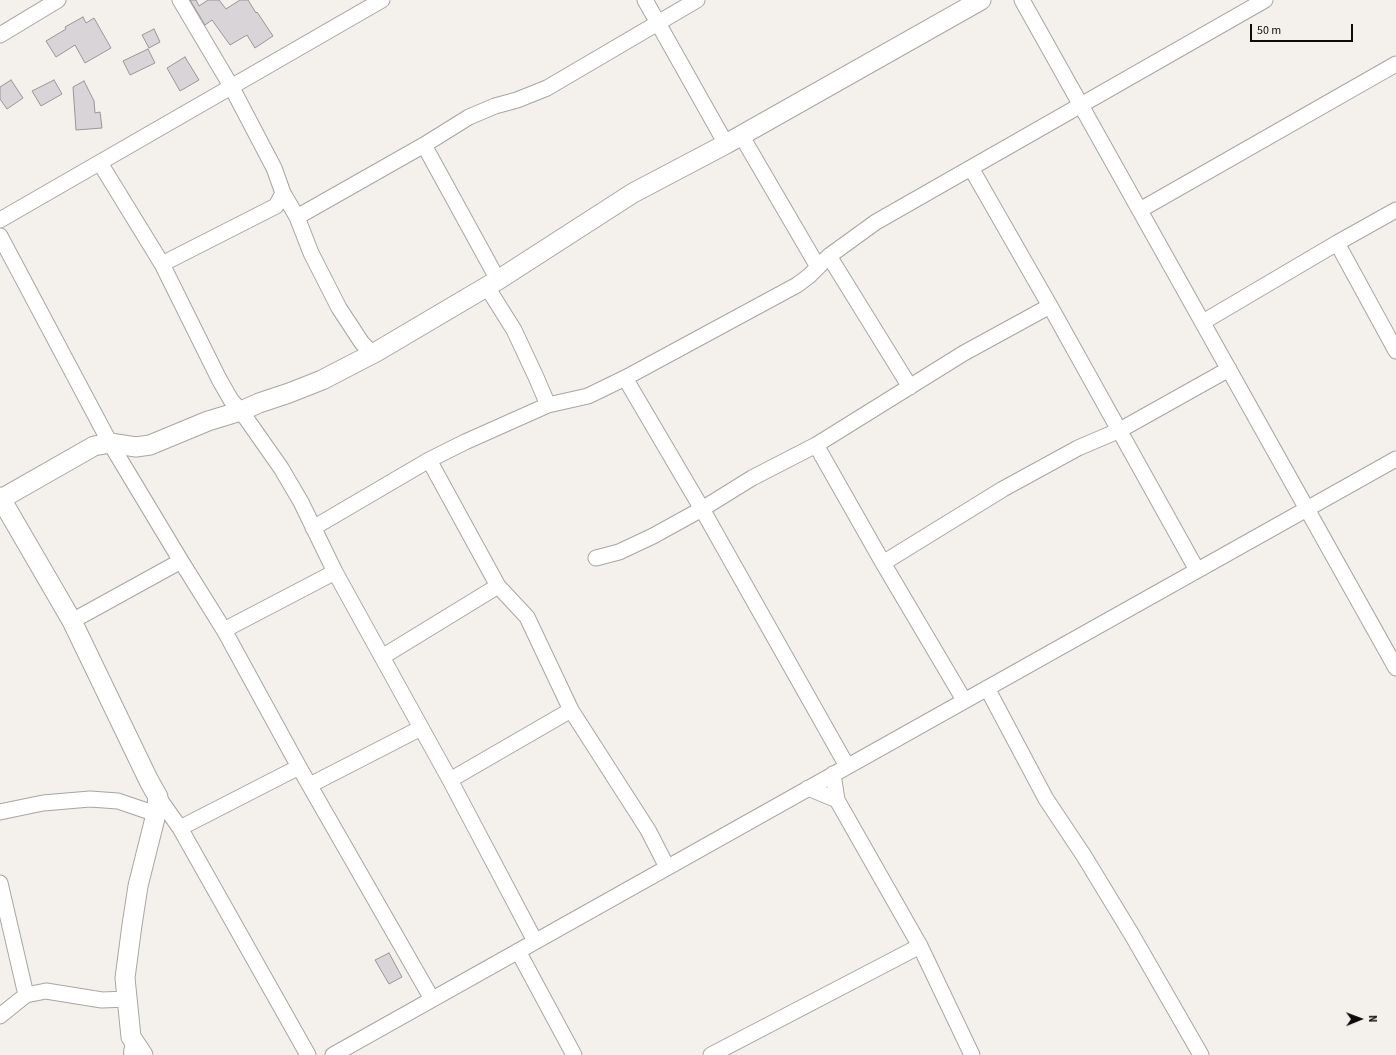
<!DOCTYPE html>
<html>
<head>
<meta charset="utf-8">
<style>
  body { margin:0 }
  #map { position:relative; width:1396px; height:1055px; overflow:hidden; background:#f4f1ed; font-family:"Source Sans 3",sans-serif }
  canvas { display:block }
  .north { position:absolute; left:1340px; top:999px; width:40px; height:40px; -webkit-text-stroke:3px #f4f1ed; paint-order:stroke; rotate:89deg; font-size:11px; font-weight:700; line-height:16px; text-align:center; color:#0d0c0b }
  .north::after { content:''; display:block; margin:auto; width:14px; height:18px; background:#0d0c0b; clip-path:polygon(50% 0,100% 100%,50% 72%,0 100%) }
  .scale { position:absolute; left:1250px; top:24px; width:103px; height:18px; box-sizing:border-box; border:2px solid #0d0c0b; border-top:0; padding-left:5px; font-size:12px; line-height:14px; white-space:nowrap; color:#0d0c0b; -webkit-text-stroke:3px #f4f1ed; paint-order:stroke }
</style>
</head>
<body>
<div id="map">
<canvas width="1396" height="1055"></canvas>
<div class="north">N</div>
<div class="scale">50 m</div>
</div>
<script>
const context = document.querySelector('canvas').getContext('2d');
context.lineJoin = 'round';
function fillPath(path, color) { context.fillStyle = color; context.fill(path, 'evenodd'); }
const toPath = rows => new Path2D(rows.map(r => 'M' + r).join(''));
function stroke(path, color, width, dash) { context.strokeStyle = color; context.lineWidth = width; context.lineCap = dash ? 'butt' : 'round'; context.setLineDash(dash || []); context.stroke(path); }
const building = toPath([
  [190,0,196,0,199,6,208,0,219,0,226,9,240,0,248,0,256,13,257,12,273,36,255,48,247,35,230,45,212,20,205,25,190,0],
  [83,17,86,23,94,18,111,48,85,63,75,45,56,57,46,41,66,29,65,27,83,17],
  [154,29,160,42,149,48,142,35,154,29],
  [148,49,155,63,130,75,123,61,148,49],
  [185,57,199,80,180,91,167,68,185,57],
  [11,80,23,98,7,109,0,99,0,87,11,80],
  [54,80,62,94,41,106,32,91,54,80],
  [84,81,94,101,95,113,100,112,102,128,76,130,73,87,84,81],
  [389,953,402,977,389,984,375,960,389,953]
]);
const service = toPath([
  [129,1055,128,1053,130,1040]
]);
const minor = toPath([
  [180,0,231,86,274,168,283,193,297,217,311,253,339,308,362,343,369,350,376,352],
  [645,0,726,144],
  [1022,0,1396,668],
  [0,35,58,0],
  [741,135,818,267],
  [424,145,498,280],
  [100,163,162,264,219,379,231,400,241,411,281,468,301,502,335,572,450,780,535,941],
  [971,168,1050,306,1197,570],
  [1140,210,1396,64],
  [297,217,424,145,469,117,495,106,517,100,547,88,697,0],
  [0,220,382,0],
  [0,236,110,443,181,561,224,630,299,767,432,999],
  [1337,243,1396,351],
  [829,256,910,387],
  [162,264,276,206,283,193],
  [487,287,514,330,536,377,548,405],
  [1203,322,1337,243,1396,210],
  [816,445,883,563,964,700],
  [429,460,498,586,527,617,571,710,648,830,667,867],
  [313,528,429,460,465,442,548,405,588,396,625,378],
  [596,558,619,552,653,536,702,509,752,478,816,445,964,353,1050,306],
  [883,563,1003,489,1078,448,1120,430,1229,369],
  [72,621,181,561],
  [224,630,335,572],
  [382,657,498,586],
  [987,688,1046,799,1084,856,1132,935,1201,1055],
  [847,766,702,509,625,378,797,285,809,276,829,256,876,222,1265,0],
  [833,774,837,800,920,946,972,1055],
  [450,780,571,710],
  [310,785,421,728],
  [808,788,837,800],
  [158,797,180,828,308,1055],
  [0,812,43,803,90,799,118,801,156,814],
  [180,828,299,767],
  [0,883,26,995],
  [518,951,574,1055],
  [0,1016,26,995,46,991,102,1000,128,999],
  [333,1055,1396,459],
  [711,1055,920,946]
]);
const tertiary = toPath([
  [0,497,72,621,149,781,158,797,156,814,138,886,132,925,125,978,131,1037,143,1055],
  [1,499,94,446,110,443,136,447,150,445,208,421,241,411,259,403,289,393,322,380,376,352,498,280,633,193,726,144,981,0]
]);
fillPath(building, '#d8d4d8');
stroke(building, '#989599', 1);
stroke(service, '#a8a5a2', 10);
stroke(minor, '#a8a5a2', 17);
stroke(tertiary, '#a8a5a2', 21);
stroke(service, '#fff', 8);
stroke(minor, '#fff', 15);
stroke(tertiary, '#fff', 19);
</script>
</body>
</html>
